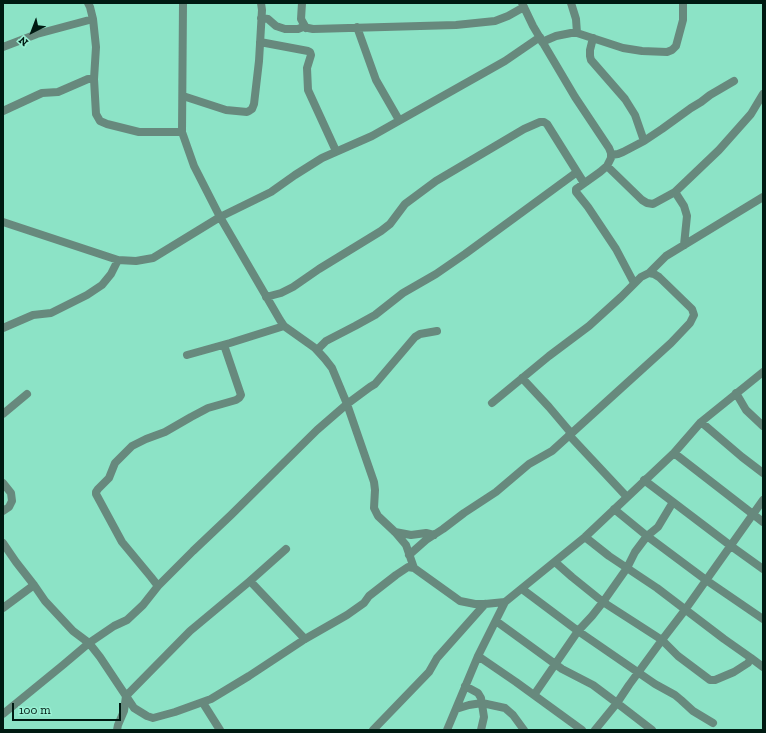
<!DOCTYPE html>
<html>
<head>
<meta charset="utf-8">
<style>
  body { margin:0 }
  #map { position:relative; width:766px; height:733px; overflow:hidden; background:#8ce3c6; font-family:"Zilla Slab",serif }
  canvas { display:block }
  .frame { position:absolute; inset:0; border:4px solid #001a12; pointer-events:none }
  .north { position:absolute; left:12px; top:12px; width:40px; height:40px; -webkit-text-stroke:3px #99f0d3; paint-order:stroke; rotate:222deg; font-size:11px; font-weight:700; line-height:16px; text-align:center; color:#001a12 }
  .north::after { content:''; display:block; margin:auto; width:14px; height:18px; background:#001a12; clip-path:polygon(50% 0,100% 100%,50% 72%,0 100%) }
  .scale { position:absolute; left:12px; top:703px; width:109px; height:18px; box-sizing:border-box; border:2px solid #001a12; border-top:0; padding-left:5px; font-size:12px; line-height:14px; white-space:nowrap; color:#001a12; -webkit-text-stroke:3px #99f0d3; paint-order:stroke }
</style>
</head>
<body>
<div id="map">
<canvas width="766" height="733"></canvas>
<div class="frame"></div>
<div class="north">N</div>
<div class="scale">100 m</div>
</div>
<script>
const context = document.querySelector('canvas').getContext('2d');
context.lineJoin = 'round';
const toPath = rows => new Path2D(rows.map(r => 'M' + r).join(''));
function stroke(path, color, width, dash) { context.strokeStyle = color; context.lineWidth = width; context.lineCap = dash ? 'butt' : 'round'; context.setLineDash(dash || []); context.stroke(path); }
const street = toPath([
  [88,3,90,7,93,19,96,47,94,79,96,114,100,121,107,124,139,132,182,132],
  [183,3,182,132,194,166,220,217,280,320,284,326,315,348,325,359,332,368,347,404,374,482,375,490,374,508,378,516,395,532,406,545,414,568],
  [302,3,301,19,306,28],
  [522,3,533,26,575,97,609,148,611,153,611,158,607,166,600,172,579,187,576,189,576,192,588,207,616,249,634,283],
  [571,3,576,19,577,33],
  [261,18,268,19,276,26,285,29,298,29,303,27,313,29,456,25,495,21,508,16,524,7],
  [357,27,376,80,399,120],
  [593,38,590,50,590,56,591,60,625,99,635,115,644,141],
  [260,42,308,51,310,52,311,55,307,68,308,90,336,151],
  [542,42,556,36,571,33,577,33,623,48,642,51,667,52,672,50,676,46,683,20,683,3],
  [3,47,37,34,93,19],
  [183,96,226,110,247,112,249,111,252,109,254,104,259,61,262,10,261,3],
  [3,111,42,93,58,92,88,79,94,79],
  [611,155,618,154,623,152,644,141,662,129,691,108,701,102,710,95,734,81],
  [607,166,642,200,647,203,653,204,675,192,684,206,687,216,684,245],
  [675,192,719,150,751,114,763,94],
  [3,222,118,260,136,261,153,258,220,217,271,192,295,175,322,158,372,136,505,61,540,37],
  [649,273,666,256,763,197],
  [266,297,281,293,293,287,319,269,381,231,390,224,405,204,436,181,524,129,540,122,544,122,547,124,584,183],
  [3,328,33,315,51,313,87,295,102,285,111,274,118,260],
  [317,350,326,341,355,326,375,315,403,293,436,274,465,254,577,172],
  [187,355,230,343,284,326],
  [522,378,549,407,571,433],
  [736,393,746,410,763,426],
  [3,414,27,394],
  [701,422,742,457,763,473],
  [569,435,627,497],
  [674,453,763,522],
  [644,480,731,546,763,569],
  [3,483,11,493,12,501,9,507,3,511],
  [614,509,647,536,706,580,763,619],
  [395,532,411,535,426,533,434,535],
  [585,537,609,556,657,588,724,639,751,658,763,667],
  [3,543,16,562,34,585,45,601,73,631,89,643,114,626,127,620,143,605,158,586,193,551,231,515,317,430,347,404,370,387,375,384,415,337,420,334,437,331],
  [409,555,426,540,443,529,464,513,496,492,529,464,552,451,671,343,690,323,694,315,692,309,659,277,654,274,649,273,641,277,621,297,589,326,549,356,492,403],
  [555,562,572,577,603,602,662,640,678,656,710,680,715,680,734,672,748,663,751,658],
  [250,581,305,639],
  [158,586,151,577,122,542,96,494,96,492,98,489,109,478,115,463,132,446,146,439,165,432,191,417,208,408,236,400,239,398,241,395,224,345],
  [522,589,578,631,655,684,675,695,681,700,693,711,713,723],
  [3,608,34,585],
  [496,621,562,669,593,685,617,703,652,730],
  [478,656,516,682,582,730],
  [465,686,478,693,481,698,484,717,481,730],
  [534,695,578,631,592,616,603,602,627,568,635,552,647,536,658,527,673,502],
  [203,703,220,730],
  [456,709,469,705,482,703,505,708,513,715,524,730],
  [3,714,63,665,89,643,100,657,134,708,147,716,153,718,175,712,211,699,249,676,305,639,347,615,364,603,369,596,396,575,408,567,414,568,460,601,475,604,485,604,505,602,585,537,674,453,701,422,763,372],
  [117,730,118,725,124,711,126,696,190,631,250,581,286,549],
  [373,730,429,672,437,658,485,604],
  [447,730,478,656,505,602],
  [595,730,617,703,629,685,662,640,685,610,763,500]
]);
stroke(street, '#67897d', 8);
</script>
</body>
</html>
